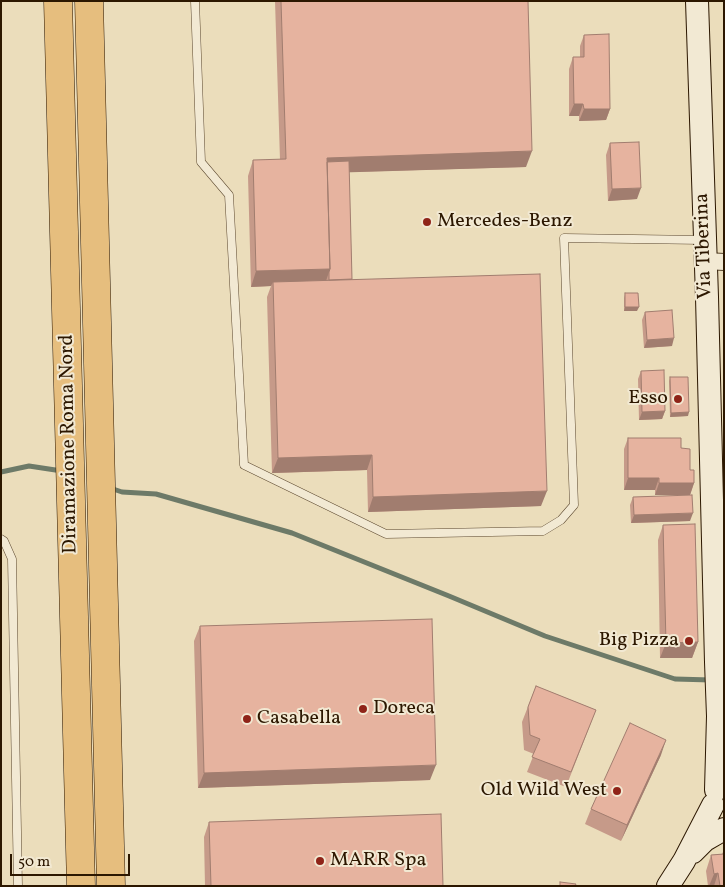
<!DOCTYPE html>
<html>
<head>
<meta charset="utf-8">
<style>
  body { margin:0 }
  #map { position:relative; width:725px; height:887px; overflow:hidden; background:#ebddbb; font-family:Vollkorn,serif }
  canvas { display:block }
  .frame { position:absolute; inset:0; border:2px solid #2c1700; pointer-events:none }
  .scale { position:absolute; left:10px; top:854px; width:120px; height:22px; box-sizing:border-box; border:2px solid #2c1700; border-top:0; padding-left:6px; font-size:15px; line-height:18px; white-space:nowrap; color:#2c1700; -webkit-text-stroke:4px #f2e9d3; paint-order:stroke }
</style>
</head>
<body>
<div id="map">
<canvas width="725" height="887"></canvas>
<div class="frame"></div>
<div class="scale">50 m</div>
</div>
<script>
const context = document.querySelector('canvas').getContext('2d');
context.lineJoin = 'round';
const toPath = rows => new Path2D(rows.map(r => 'M' + r).join(''));
function stroke(path, color, width, dash) { context.strokeStyle = color; context.lineWidth = width; context.lineCap = dash ? 'butt' : 'round'; context.setLineDash(dash || []); context.stroke(path); }
function fillPath(path, color) { context.fillStyle = color; context.fill(path, 'evenodd'); }
function drawText(font, color, halo, rows, align = 'center') {
  context.font = font + ' Vollkorn,serif'; context.lineWidth = 4; context.setLineDash([]); context.textBaseline = 'middle'; context.strokeStyle = halo; context.fillStyle = color; for (const [text, x, y, turn = 0] of rows) {
    context.save(); context.translate(x, y); context.rotate((+turn || 0) * Math.PI / 180); context.textAlign = isNaN(turn) ? turn : align; if (halo) context.strokeText(text, 0, 0); context.fillText(text, 0, 0); context.restore();
  }
}
const stream = toPath([
  [1,472,29,466,62,471],
  [110,488,122,492,156,494,292,533,449,596,545,636,675,679,711,680]
]);
const service = toPath([
  [195,1,201,162,229,195,244,465,386,534,543,531,561,520,574,505,564,238,703,240],
  [1,539,4,541,12,559,18,886]
]);
const minor = toPath([
  [706,261,724,262]
]);
const secondary = toPath([
  [697,1,707,297,716,662,718,716,716,790],
  [693,852,705,840,724,829],
  [668,886,684,861,713,805]
]);
const motorway = toPath([
  [58,1,81,886],
  [89,1,111,886]
]);
const wall = toPath([
  [275,1,528,1,526,167,349,172,352,279,541,506,368,512,367,470,272,473,267,297,271,286,251,287,248,176,253,160,280,160],
  [584,35,610,109,606,120,579,121,579,116,569,116,569,69,573,57,580,57,580,46],
  [610,143,637,199,608,201,606,155],
  [625,293,637,311,624,311,624,298],
  [645,312,672,346,644,348,642,320],
  [641,371,665,411,662,419,639,420,638,379],
  [670,377,688,416,670,417,669,381],
  [628,438,681,448,694,483,690,495,655,495,655,490,624,490,624,449],
  [633,497,690,521,631,523,630,505],
  [663,525,698,642,692,658,660,658,658,540],
  [200,626,430,780,198,788,194,641],
  [536,686,596,710,566,787,527,772,534,754,524,750,522,722],
  [661,755,621,841,585,824,591,809],
  [209,822,443,886,205,886,204,837],
  [724,850,724,886,708,886,706,871,711,855,722,854]
]);
const shadedWall = toPath([
  [574,104,583,104,579,116,569,116],
  [584,109,610,109,606,120,579,121],
  [532,151,526,167,326,173,327,158],
  [641,188,637,199,608,201,612,189],
  [330,269,325,284,273,282,271,286,251,287,256,271],
  [625,307,639,307,637,311,624,311],
  [674,338,672,346,644,348,647,340],
  [665,411,662,419,639,420,642,412],
  [689,412,688,416,670,417,671,413],
  [372,455,367,470,272,473,278,458],
  [628,478,659,478,655,490,624,490],
  [659,483,694,483,690,495,655,495],
  [547,491,541,506,368,512,373,497],
  [693,513,690,521,631,523,634,515],
  [698,642,692,658,660,658,666,643],
  [666,740,661,755,621,841,627,825],
  [436,765,430,780,198,788,204,773],
  [718,873,714,886,709,886,714,874]
]);
const building = toPath([
  [281,1,528,1,532,151,327,158,330,269,256,271,253,160,286,159,281,1],
  [609,34,610,109,584,109,583,104,574,104,573,57,584,57,584,35,609,34],
  [639,142,641,188,612,189,610,143,639,142],
  [349,161,352,279,329,280,329,272,330,269,327,162,349,161],
  [540,274,547,491,373,497,372,455,278,458,273,282,540,274],
  [625,293,638,293,639,307,625,307,625,293],
  [672,310,674,338,647,340,645,312,672,310],
  [664,370,665,411,642,412,641,371,664,370],
  [670,377,688,377,689,412,671,413,670,377],
  [628,438,681,438,681,448,690,449,690,470,694,470,694,483,659,483,659,478,628,478,628,438],
  [692,495,693,513,634,515,633,497,692,495],
  [695,524,698,642,666,643,663,525,695,524],
  [432,619,436,765,204,773,200,626,432,619],
  [536,686,596,710,571,772,532,757,540,739,530,735,528,707,536,686],
  [630,723,666,740,627,825,591,809,630,723],
  [441,814,443,886,211,886,209,822,441,814],
  [724,854,724,886,720,886,718,873,714,874,711,855,724,854],
  [560,882,576,884,575,886,560,886,560,882]
]);
const markers = [
  [427,222,5,"#8f2418"],
  [678,399,5,"#8f2418"],
  [689,641,5,"#8f2418"],
  [363,709,5,"#8f2418"],
  [247,719,5,"#8f2418"],
  [617,791,5,"#8f2418"],
  [320,861,5,"#8f2418"]
];
const poiNames = [
  ["Mercedes-Benz",437,222],
  ["Esso",668,399,"right"],
  ["Big Pizza",679,641,"right"],
  ["Doreca",373,709],
  ["Casabella",257,719],
  ["Old Wild West",607,791,"right"],
  ["MARR Spa",330,861]
];
const streetNames = [
  ["Via Tiberina",705,246,-92],
  ["Diramazione Roma Nord",70,444,-91]
];
stroke(stream, '#6d7a68', 5);
stroke(service, '#5c482f', 9);
stroke(minor, '#5c482f', 18);
stroke(secondary, '#2c1700', 24);
stroke(motorway, '#2c1700', 29);
stroke(service, '#f2e9d3', 8);
stroke(minor, '#f2e9d3', 16);
stroke(secondary, '#f2e9d3', 22);
stroke(motorway, '#e6be7e', 28);
fillPath(wall, '#c69a89');
fillPath(shadedWall, '#a17d6f');
fillPath(building, '#e6b39f');
stroke(building, '#a17d6f', 1);
for (const [x, y, r, color] of markers) { const dot = new Path2D(); dot.arc(x, y, r, 0, 2 * Math.PI); context.fillStyle = color; context.fill(dot); stroke(dot, '#f2e9d3', 2); }
drawText('20px', '#2c1700', '#f2e9d3', poiNames, 'left');
drawText('20px', '#2c1700', '#f2e9d3', streetNames);
</script>
</body>
</html>
